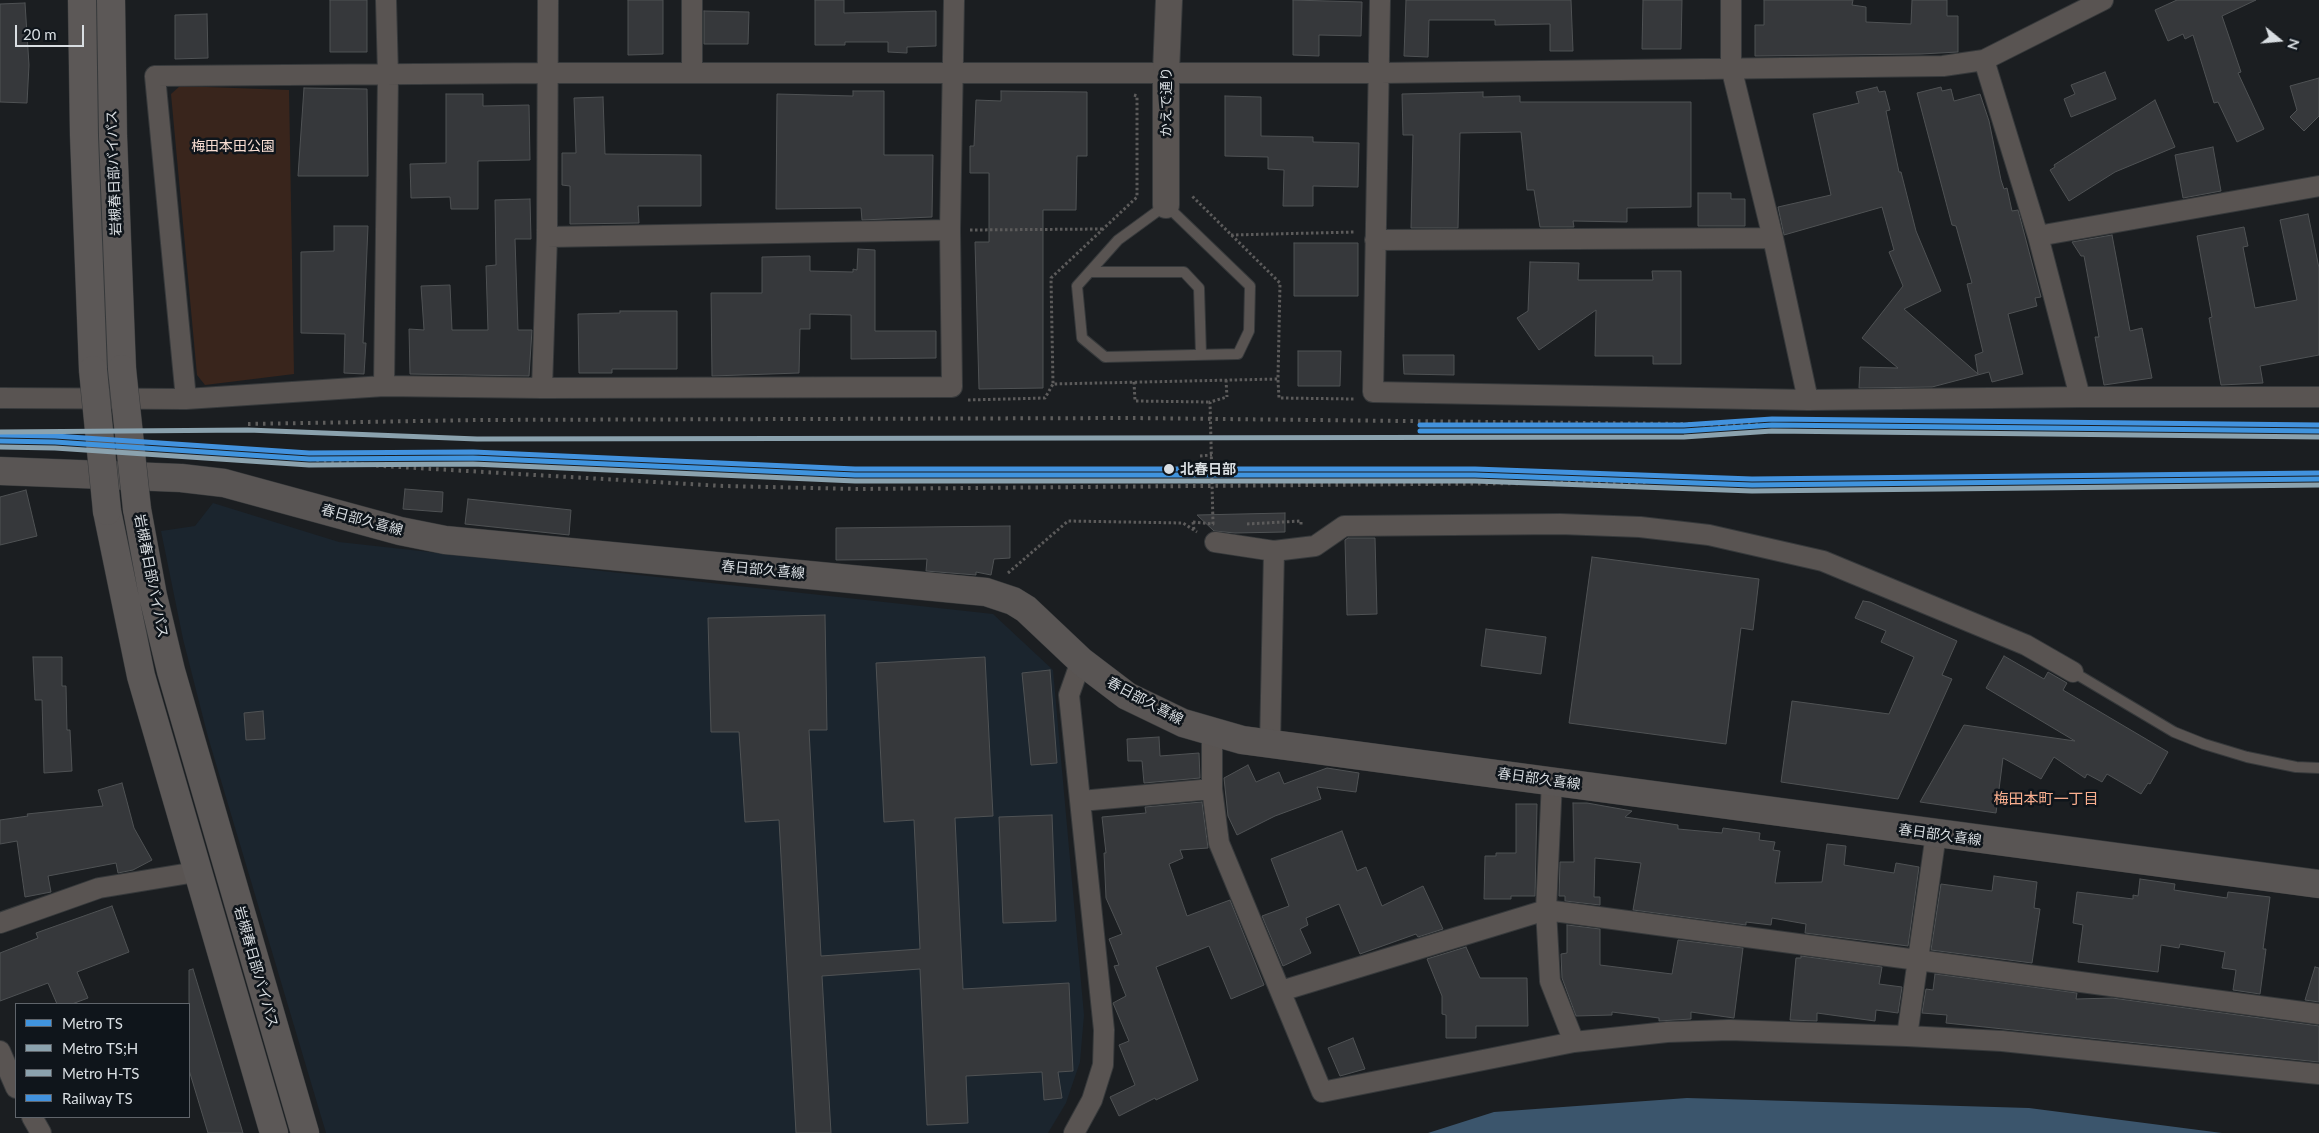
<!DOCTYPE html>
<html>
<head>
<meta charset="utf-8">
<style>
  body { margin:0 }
  #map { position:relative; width:2319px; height:1133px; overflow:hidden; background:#1b1e21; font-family:Lato,sans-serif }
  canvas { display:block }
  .legend { position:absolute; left:15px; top:1003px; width:175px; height:115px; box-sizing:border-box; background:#0f151b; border:1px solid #60656b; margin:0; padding:6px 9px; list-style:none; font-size:15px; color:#d9dee2 }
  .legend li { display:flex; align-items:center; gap:10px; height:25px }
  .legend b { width:25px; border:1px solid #60656b }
  .north { position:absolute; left:2254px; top:15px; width:50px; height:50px; -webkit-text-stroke:4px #0f151b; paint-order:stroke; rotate:107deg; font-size:14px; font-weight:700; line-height:20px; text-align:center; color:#d9dee2 }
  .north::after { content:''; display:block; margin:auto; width:18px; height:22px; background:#d9dee2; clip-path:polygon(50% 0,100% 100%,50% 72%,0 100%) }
  .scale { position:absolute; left:15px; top:25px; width:69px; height:22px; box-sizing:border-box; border:2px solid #d9dee2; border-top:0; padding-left:6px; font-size:15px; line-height:18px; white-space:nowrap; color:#d9dee2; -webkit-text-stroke:4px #0f151b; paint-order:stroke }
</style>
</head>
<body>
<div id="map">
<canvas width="2319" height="1133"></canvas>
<ul class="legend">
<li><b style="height:6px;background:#4094de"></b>Metro TS</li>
<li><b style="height:6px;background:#8ba2ae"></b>Metro TS;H</li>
<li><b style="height:6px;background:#8ba2ae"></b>Metro H-TS</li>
<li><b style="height:6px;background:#4292de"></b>Railway TS</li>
</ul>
<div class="north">N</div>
<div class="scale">20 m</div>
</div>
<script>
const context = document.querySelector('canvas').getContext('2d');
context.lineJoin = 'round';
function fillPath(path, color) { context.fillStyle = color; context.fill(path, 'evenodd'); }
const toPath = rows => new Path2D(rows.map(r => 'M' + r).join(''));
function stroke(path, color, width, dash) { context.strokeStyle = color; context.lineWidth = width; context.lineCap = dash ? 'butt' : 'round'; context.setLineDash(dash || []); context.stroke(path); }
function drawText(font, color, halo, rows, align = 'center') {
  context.font = font + ' Lato,"Noto Sans JP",sans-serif'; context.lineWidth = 5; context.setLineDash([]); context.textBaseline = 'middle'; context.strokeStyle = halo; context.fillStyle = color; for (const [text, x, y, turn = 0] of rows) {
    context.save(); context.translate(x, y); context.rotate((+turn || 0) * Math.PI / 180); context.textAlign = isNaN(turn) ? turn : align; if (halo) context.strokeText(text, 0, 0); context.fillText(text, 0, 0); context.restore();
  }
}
const built = toPath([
  [213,503,339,542,993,614,1053,670,1084,1015,1080,1062,1066,1103,1048,1133,326,1133,208,737,183,639,161,531,195,526]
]);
const green = toPath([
  [180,86,289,90,294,374,205,385,197,375,171,94]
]);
const water = toPath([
  [1687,1098,2029,1108,2222,1133,1428,1133,1494,1112]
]);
const building = toPath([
  [330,0,367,0,367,52,330,52,330,0],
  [628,0,663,0,663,54,628,55,628,0],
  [815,0,844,0,844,13,936,11,936,46,907,47,907,53,888,52,888,42,845,42,845,45,815,45,815,0],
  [1293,0,1362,2,1361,36,1319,35,1319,56,1293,55,1293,0],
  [1406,0,1571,0,1573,51,1550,51,1550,24,1495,25,1495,20,1429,20,1428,57,1404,56,1406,0],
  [1643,0,1682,0,1681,49,1642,49,1643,0],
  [1764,0,1853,0,1852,5,1866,7,1866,22,1911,24,1912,0,1947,0,1947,16,1958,16,1958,52,1921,54,1755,56,1755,25,1764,25,1764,0],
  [2177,0,2256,0,2222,16,2241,72,2238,73,2264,129,2237,142,2218,102,2214,103,2193,35,2185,39,2183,34,2168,41,2155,10,2177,0],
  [25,3,29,65,27,103,0,102,0,4,25,3],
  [704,11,749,12,748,44,704,44,704,11],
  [207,14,208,58,175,59,175,15,207,14],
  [2105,72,2116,99,2071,117,2064,99,2075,94,2071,85,2105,72],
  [2319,78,2319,116,2304,131,2290,117,2297,110,2290,86,2319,78],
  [1877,87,1879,92,1885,91,1890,110,1886,111,1899,172,1901,172,1916,231,1941,291,1904,309,1978,374,1975,355,1983,352,1967,284,1972,283,1956,226,1952,225,1917,93,1941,87,1942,91,1951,89,1954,101,1980,94,1989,121,2001,180,2004,189,2007,188,2012,211,2018,210,2041,297,2035,298,2037,306,2008,314,2023,374,1992,382,1989,372,1932,387,1859,388,1860,367,1898,368,1862,338,1903,286,1889,252,1894,250,1882,207,1784,235,1778,207,1831,195,1813,114,1859,103,1856,92,1877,87],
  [304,88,367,89,368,176,298,176,304,88],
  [853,91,884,91,884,155,933,155,932,217,862,220,861,208,776,209,777,94,853,96,853,91],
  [1001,91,1087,92,1087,156,1077,156,1076,210,1043,210,1043,388,979,389,975,242,989,242,989,173,970,173,970,146,974,146,976,100,1001,101,1001,91],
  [1483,92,1483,97,1520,96,1520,102,1691,102,1691,207,1627,208,1627,222,1573,221,1574,227,1540,227,1534,190,1527,190,1521,132,1460,133,1458,228,1411,228,1413,135,1403,135,1402,94,1483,92],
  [446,94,483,94,483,106,529,105,530,160,478,161,478,209,451,209,450,197,411,198,410,164,446,163,446,94],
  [1225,96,1261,97,1261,136,1313,137,1313,142,1359,143,1358,187,1313,186,1313,206,1283,206,1284,170,1268,169,1268,157,1225,156,1225,96],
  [603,97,605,154,701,155,701,206,638,206,639,223,570,224,570,186,562,185,562,153,576,153,574,98,603,97],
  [2155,100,2175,147,2115,172,2069,201,2050,170,2055,167,2054,165,2155,100],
  [2213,147,2221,191,2183,198,2175,155,2213,147],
  [1698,193,1731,193,1731,199,1745,199,1745,226,1698,226,1698,193],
  [530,199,531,239,515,239,518,330,532,330,529,376,410,374,409,329,424,330,421,286,450,285,452,330,488,330,486,266,496,265,495,200,530,199],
  [2308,214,2319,268,2319,355,2260,366,2263,383,2221,385,2209,318,2212,317,2197,236,2244,227,2248,246,2243,247,2255,308,2297,300,2280,220,2308,214],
  [334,226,368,226,363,343,366,343,364,374,344,373,345,334,301,333,301,252,334,251,334,226],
  [2112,235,2130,331,2142,328,2152,378,2104,385,2095,337,2099,337,2084,256,2081,256,2072,242,2112,235],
  [1294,243,1358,243,1358,296,1294,296,1294,243],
  [858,249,875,250,875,331,936,331,936,358,851,359,851,315,810,314,810,329,800,329,799,373,712,376,711,293,762,293,762,257,810,256,810,271,853,272,853,269,857,270,858,249],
  [1530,262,1579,263,1578,280,1653,280,1652,271,1681,271,1681,364,1653,364,1653,356,1595,356,1596,310,1539,350,1517,318,1528,311,1530,262],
  [620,311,677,311,677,369,612,369,612,373,579,373,578,314,620,313,620,311],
  [1298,351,1341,351,1340,386,1298,386,1298,351],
  [1403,355,1454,355,1454,375,1404,374,1403,355],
  [405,489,443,492,442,512,403,509,405,489],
  [26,490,37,536,0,545,0,497,26,490],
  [468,499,571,510,569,535,465,524,468,499],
  [1285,513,1285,532,1235,533,1214,531,1197,515,1285,513],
  [1010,526,1010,558,994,559,991,575,976,572,976,575,926,571,927,559,836,560,836,528,1010,526],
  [1348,538,1375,538,1377,614,1347,615,1345,540,1348,538],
  [1592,557,1759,579,1753,630,1741,628,1726,744,1569,723,1592,557],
  [1863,601,1870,602,1957,641,1942,675,1952,679,1898,799,1781,782,1792,701,1889,714,1914,657,1881,642,1886,631,1855,618,1863,601],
  [825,615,827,730,809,730,821,956,920,949,914,820,884,822,876,663,985,657,993,816,955,818,963,989,1069,983,1073,1071,1058,1072,1062,1098,1044,1100,1042,1072,966,1076,968,1123,927,1125,920,969,822,976,831,1133,796,1133,779,820,745,822,739,732,711,732,708,618,825,615],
  [1486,629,1546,637,1541,674,1481,666,1486,629],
  [2004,656,2044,679,2048,672,2067,683,2063,690,2168,752,2150,784,2148,783,2141,794,2107,774,2102,782,2087,774,2085,778,2054,757,2041,779,2003,758,1996,813,1920,802,1964,725,2075,741,1986,688,2004,656],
  [33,657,62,657,62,686,66,686,67,730,70,730,72,771,44,773,42,700,35,700,33,657],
  [1050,670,1057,763,1031,765,1022,673,1050,670],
  [263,711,265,739,246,740,244,713,263,711],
  [1159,737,1160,756,1199,753,1200,778,1144,783,1142,761,1128,761,1127,739,1159,737],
  [1248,765,1256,782,1279,772,1284,784,1327,768,1359,773,1356,792,1317,787,1321,799,1275,816,1237,835,1228,816,1224,778,1248,765],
  [122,783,134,828,152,860,133,870,118,873,116,863,48,876,51,892,25,897,17,841,0,844,0,820,28,816,27,814,103,806,98,790,122,783],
  [1202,802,1208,848,1180,850,1183,858,1169,864,1187,916,1230,900,1264,985,1231,999,1209,946,1156,967,1198,1080,1156,1100,1155,1098,1119,1116,1110,1097,1135,1085,1119,1045,1129,1041,1113,1003,1126,996,1114,966,1119,965,1109,939,1122,934,1106,898,1104,853,1106,853,1102,817,1146,813,1145,807,1202,802],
  [1573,803,1587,803,1632,811,1625,817,1678,825,1678,829,1722,833,1723,828,1760,833,1759,840,1775,842,1773,850,1780,851,1775,883,1822,882,1827,844,1846,846,1844,865,1894,873,1896,863,1919,867,1908,946,1805,933,1806,924,1772,918,1771,925,1746,922,1746,925,1633,910,1641,863,1595,858,1594,897,1600,897,1600,905,1565,901,1565,896,1559,896,1560,862,1574,862,1573,803],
  [1516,804,1537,804,1535,896,1511,896,1511,899,1484,899,1485,856,1496,856,1496,853,1516,853,1516,804],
  [1052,815,1056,921,1003,923,999,817,1052,815],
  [1342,831,1357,871,1366,867,1382,906,1423,886,1443,929,1418,937,1416,934,1360,954,1339,904,1306,918,1308,925,1300,929,1311,953,1283,966,1262,916,1289,906,1271,859,1342,831],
  [1994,876,2037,882,2034,908,2040,909,2032,963,1931,950,1941,884,1992,891,1994,876],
  [2140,879,2175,884,2174,890,2227,898,2228,892,2270,897,2263,949,2266,949,2260,994,2233,990,2236,970,2222,968,2225,952,2180,944,2179,948,2161,945,2158,972,2078,962,2083,925,2073,923,2077,892,2133,899,2133,895,2138,896,2140,879],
  [112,906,129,952,77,972,88,998,72,1004,57,1004,48,983,0,1001,0,953,38,938,36,933,112,906],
  [1567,925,1600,929,1600,965,1672,974,1678,940,1743,948,1734,1018,1691,1012,1691,1019,1659,1021,1659,1018,1612,1012,1612,1015,1576,1016,1562,978,1561,954,1567,953,1567,925],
  [1466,947,1480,978,1527,978,1528,1026,1476,1026,1476,1038,1446,1038,1446,1015,1442,1014,1442,996,1427,959,1466,947],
  [1801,956,1882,967,1879,984,1902,987,1898,1013,1876,1010,1875,1021,1817,1013,1817,1021,1790,1020,1796,958,1801,958,1801,956],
  [2315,967,2319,968,2319,1002,2305,1000,2315,967],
  [193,969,243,1133,208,1133,189,1070,189,970,193,969],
  [1935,974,2077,993,2076,999,2112,998,2319,1026,2319,1062,1946,1023,1947,1015,1922,1013,1926,989,1933,990,1935,974],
  [1353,1038,1365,1069,1340,1076,1328,1048,1353,1038]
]);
const path = toPath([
  [1134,95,1137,96,1137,197,1051,278,1053,384,1278,379,1280,283,1191,195],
  [970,230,1102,229],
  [1231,235,1355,232],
  [1226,380,1227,397],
  [1278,380,1279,398,1355,399],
  [1134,382,1135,401,1210,402],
  [968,400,1045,398,1053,384],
  [1200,456,1212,455],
  [1193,522,1194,530],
  [1247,524,1301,521,1301,527],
  [1008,573,1068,521,1183,523,1197,532]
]);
const service = toPath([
  [1166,205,1250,286,1249,331,1238,354,1105,357,1082,338,1077,286,1118,240,1166,205],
  [1091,272,1184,272,1199,288,1201,355],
  [2073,672,2174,732,2204,744,2247,757,2296,767,2319,768]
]);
const minor = toPath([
  [692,0,692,73],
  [1380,0,1373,392,1808,400,2080,397,2319,397],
  [1731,0,1731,67,1773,238,1808,400],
  [1984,60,2038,236,2080,397],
  [2038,236,2319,186],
  [547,237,950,230],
  [1375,240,1773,238],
  [384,386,388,75,386,0],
  [542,388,547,237,548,0],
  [0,398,186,399,384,386,542,388,952,387,950,230,954,0],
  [186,399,155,76,548,73,1380,73,1943,66,1984,60,2103,0],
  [1215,542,1274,551,1315,546,1344,526,1560,524,1640,527,1709,535,1823,561,2026,645,2073,672],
  [1212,733,1212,789,1219,843,1322,1092,1574,1042],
  [1270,745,1274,551],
  [1552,781,1546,910,1550,981,1574,1042,1667,1032,1729,1030,1907,1036,1936,834],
  [1081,801,1212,789],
  [0,923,99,888,196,872],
  [1281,991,1546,910,2319,1014],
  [1907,1036,2002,1041,2319,1074],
  [0,1051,16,1088],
  [32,1117,41,1133],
  [1074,1133,1092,1100,1103,1065,1104,1030,1069,695,1081,661]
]);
const tertiary = toPath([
  [1166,205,1166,72,1169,0]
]);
const primary = toPath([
  [0,471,181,478,224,483,400,531,445,540,986,592,1013,601,1026,609,1081,661,1127,696,1183,723,1242,740,2319,884]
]);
const trunk = toPath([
  [82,0,84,135,93,370],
  [111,0,113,136,122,369],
  [137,509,153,596,171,671,305,1133],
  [107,511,141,676,274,1133]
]);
const rail = toPath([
  [248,424,476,420,1129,418,1772,425],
  [309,459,382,466,723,486,857,489,1650,482]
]);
const pathBridge = toPath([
  [1193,522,1213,524,1210,402,1227,397]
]);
const trunkBridge = toPath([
  [122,369,137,509],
  [93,370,107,511]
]);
const rail1 = toPath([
  [1420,425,1684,425,1772,419,2319,425],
  [0,435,55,436,309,453,473,452,855,469,1475,469,1752,479,2319,473]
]);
const metro1 = toPath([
  [1420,431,1684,431,1772,425,2319,431],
  [0,441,55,442,309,459,473,458,855,475,1475,475,1752,485,2319,479]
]);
const metro2 = toPath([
  [0,447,55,448,309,465,473,464,855,481,1475,481,1752,491,2319,485]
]);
const metro3 = toPath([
  [0,432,248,430,477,439,1684,437,1772,431,2319,437]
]);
const markers = [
  [1169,469,6,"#d9dee2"]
];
const streetNames = [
  ["かえで通り",1166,102,-90],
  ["岩槻春日部バイパス",114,173,-92],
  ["春日部久喜線",362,520,15],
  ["春日部久喜線",763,570,5],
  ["岩槻春日部バイパス",151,576,79],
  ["春日部久喜線",1145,701,28],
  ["春日部久喜線",1539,779,8],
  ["春日部久喜線",1940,835,8],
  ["岩槻春日部バイパス",256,967,74]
];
const parkNames = [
  ["梅田本田公園",233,146]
];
const stopNames = [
  ["北春日部",1180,469]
];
const neighbourhoodNames = [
  ["梅田本町一丁目",2046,799]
];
fillPath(built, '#1b252e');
fillPath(green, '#39251c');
fillPath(water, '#3b556c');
fillPath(building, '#36383b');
stroke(building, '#4f5254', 1);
stroke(service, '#36393b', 12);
stroke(minor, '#36393b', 22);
stroke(tertiary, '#36393b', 28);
stroke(primary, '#36393b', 29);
stroke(trunk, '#36393b', 29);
stroke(path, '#5c5b5b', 3, [2.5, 2.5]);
stroke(service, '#595452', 10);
stroke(minor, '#595452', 20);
stroke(tertiary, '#595452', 26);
stroke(primary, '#595554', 28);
stroke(trunk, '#5c5857', 28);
stroke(rail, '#5e5d5c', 4, [2.5, 5]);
stroke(trunkBridge, '#36393b', 29, []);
stroke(pathBridge, '#5c5b5b', 3, [2.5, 2.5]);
stroke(trunkBridge, '#5c5857', 28);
stroke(rail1, '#4292de', 5);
stroke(metro1, '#4094de', 5);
stroke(metro2, '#8ba2ae', 5);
stroke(metro3, '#8ba2ae', 5);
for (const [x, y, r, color] of markers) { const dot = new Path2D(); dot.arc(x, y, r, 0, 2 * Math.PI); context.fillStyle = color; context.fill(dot); stroke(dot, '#0f151b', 2); }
drawText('14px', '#d9dee2', '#0f151b', streetNames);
drawText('14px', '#f8ddd2', '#0f151b', parkNames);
drawText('bold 14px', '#d9dee2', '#0f151b', stopNames, 'left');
drawText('15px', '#fbaf8f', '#0f151b', neighbourhoodNames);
</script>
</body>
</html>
